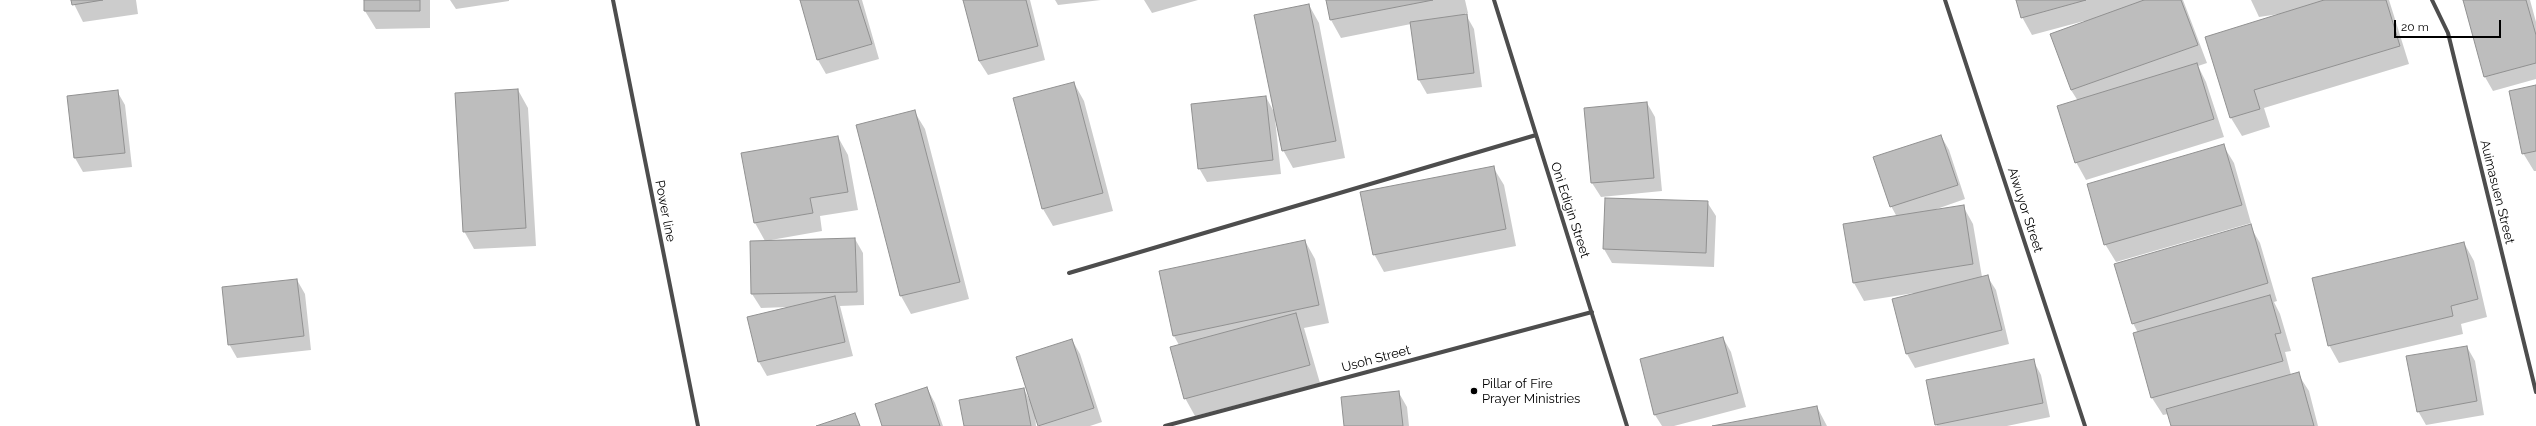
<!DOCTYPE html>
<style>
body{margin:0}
#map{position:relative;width:2536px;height:426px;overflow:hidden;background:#fff;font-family:Raleway,sans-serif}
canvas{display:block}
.scale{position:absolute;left:2394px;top:20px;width:107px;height:18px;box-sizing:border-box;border:2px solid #000;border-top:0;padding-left:5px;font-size:12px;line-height:14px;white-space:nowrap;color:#000;-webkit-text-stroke:3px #fff;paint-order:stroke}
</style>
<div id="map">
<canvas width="2536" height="426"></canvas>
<div class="scale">20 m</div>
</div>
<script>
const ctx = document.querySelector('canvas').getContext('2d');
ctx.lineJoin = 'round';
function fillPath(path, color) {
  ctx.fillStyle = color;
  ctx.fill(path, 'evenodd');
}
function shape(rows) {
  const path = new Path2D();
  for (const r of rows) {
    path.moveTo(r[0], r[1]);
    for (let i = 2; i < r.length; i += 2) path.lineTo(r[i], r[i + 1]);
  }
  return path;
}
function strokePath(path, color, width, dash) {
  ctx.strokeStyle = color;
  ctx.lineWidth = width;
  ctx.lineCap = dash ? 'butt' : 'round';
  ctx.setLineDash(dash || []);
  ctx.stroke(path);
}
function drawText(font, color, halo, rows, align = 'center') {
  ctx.font = font + ' Raleway,sans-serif';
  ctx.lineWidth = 3;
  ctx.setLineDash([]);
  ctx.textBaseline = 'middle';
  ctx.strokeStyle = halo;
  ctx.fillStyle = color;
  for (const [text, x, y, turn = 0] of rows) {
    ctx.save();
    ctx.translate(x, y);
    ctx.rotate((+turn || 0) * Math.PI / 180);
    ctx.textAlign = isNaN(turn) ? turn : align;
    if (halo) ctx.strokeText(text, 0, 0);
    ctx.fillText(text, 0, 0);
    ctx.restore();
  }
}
fillPath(shape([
 [72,0,136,0,138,14,83,22],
 [365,0,430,0,430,28,376,29,365,11],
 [450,0,509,0,509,1,456,9],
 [801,0,862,0,879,59,826,74,818,60],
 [964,0,1030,0,1045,60,988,75,979,61],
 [1055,0,1101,0,1058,5],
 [1144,0,1198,0,1152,13],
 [1327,0,1465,0,1468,13,1465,13,1474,29,1482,87,1427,94,1419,80,1411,24,1341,38,1331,20],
 [2017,0,2183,0,2207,63,2198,66,2206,82,2224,137,2086,180,2076,162,2078,101,2071,90,2084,21,2032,35,2022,17],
 [2251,0,2389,0,2409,64,2264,108,2270,127,2242,136,2231,118,2206,37,2286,13,2259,17],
 [2464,0,2530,0,2536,22,2536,79,2493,91,2485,77],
 [1309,5,1319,23,1345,158,1293,168,1283,150,1275,119,1281,174,1207,182,1199,168,1266,97,1274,112],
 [1074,83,1084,101,1113,211,1053,226,1043,209],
 [2536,86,2536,171,2534,171,2523,153],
 [518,90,528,108,536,246,474,249,464,231],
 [117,91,125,105,132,167,83,172,75,158],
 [1647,103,1655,117,1662,191,1601,197,1592,183,1585,109],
 [914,111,925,129,969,299,911,314,901,296,857,126],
 [1941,136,1949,150,1965,199,1931,211,1963,206,1973,224,1982,277,1987,276,1996,290,2009,344,1915,368,1907,354,1914,293,1864,301,1854,283,1844,225,1897,217,1891,206],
 [838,137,848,155,858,210,820,216,822,231,771,240,855,239,863,253,864,305,840,306,853,356,767,376,759,362,748,317,788,307,761,308,752,294,765,241,755,223,742,153],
 [2223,145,2234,163,2251,223,2116,262,2105,244],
 [1493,167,1504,185,1516,246,1384,272,1374,254],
 [1605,199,1707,202,1716,216,1714,267,1612,263,1604,249],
 [2250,226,2260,243,2277,301,2274,302,2280,314,2291,351,2285,352,2291,375,2298,374,2309,391,2318,426,2172,426,2168,414,2163,415,2152,398,2138,333,2133,323],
 [1305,241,1315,259,1329,323,1304,328,1320,383,1195,416,1185,398,1179,345,1174,336,1160,272],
 [2464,243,2474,261,2487,317,2461,324,2463,334,2339,363,2329,345],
 [297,280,305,294,311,350,237,358,229,344],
 [1723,338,1731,352,1746,407,1674,426,1662,426,1655,415,1641,359],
 [1072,340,1080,354,1102,422,1090,426,1039,426,1035,414,1036,426,965,426,1024,389,1029,399],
 [2467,347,2475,361,2484,415,2426,425,2418,411],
 [2033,360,2041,375,2050,417,2007,426,1937,426,1936,424],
 [927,388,935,403,943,426,883,426],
 [1399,393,1407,407,1409,426,1345,426],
 [1817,407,1827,426,1717,426]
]), '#0003');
const building = shape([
 [71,0,103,0,72,5,71,0],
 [364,0,420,0,420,11,364,11,364,0],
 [800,0,858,0,872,44,817,60,800,0],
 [963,0,1026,0,1038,46,979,61,963,0],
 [1326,0,1433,0,1330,20,1326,0],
 [2016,0,2086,0,2021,18,2016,0],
 [2144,0,2181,0,2198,45,2071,90,2050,34,2144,0],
 [2324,0,2386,0,2400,46,2254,90,2260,109,2230,118,2205,37,2324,0],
 [2463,0,2526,0,2536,35,2536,63,2484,77,2463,0],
 [1309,4,1336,141,1282,151,1254,15,1309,4],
 [1467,14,1474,73,1418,80,1410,22,1467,14],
 [2197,63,2214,119,2075,163,2057,106,2197,63],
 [1074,82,1103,193,1042,209,1013,98,1074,82],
 [2536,85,2536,151,2522,154,2509,91,2536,85],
 [518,89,526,228,463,232,455,93,518,89],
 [118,90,125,153,74,158,67,96,118,90],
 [1266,96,1273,160,1198,169,1191,104,1266,96],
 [1647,102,1654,178,1591,183,1584,108,1647,102],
 [915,110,960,282,900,296,856,125,915,110],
 [1941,135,1958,185,1890,207,1873,157,1941,135],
 [838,136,848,192,810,198,813,213,754,223,741,153,838,136],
 [2224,144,2242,205,2104,245,2087,184,2224,144],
 [1494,166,1506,229,1373,255,1360,192,1494,166],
 [1605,198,1708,201,1706,253,1603,249,1605,198],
 [1964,205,1973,264,1853,283,1843,224,1964,205],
 [2251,224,2268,283,2132,324,2114,264,2251,224],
 [855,238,857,292,751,294,750,241,855,238],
 [1305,240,1319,305,1173,336,1159,271,1305,240],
 [2464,242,2478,299,2451,306,2453,316,2328,346,2312,278,2464,242],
 [1988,275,2002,330,1906,354,1892,299,1988,275],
 [297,279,304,336,228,345,222,287,297,279],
 [2270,295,2281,333,2275,334,2283,361,2151,398,2133,333,2270,295],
 [835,296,845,342,758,362,747,317,835,296],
 [1296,313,1310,365,1184,399,1170,347,1296,313],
 [1723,337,1738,393,1654,415,1640,359,1723,337],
 [1072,339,1094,408,1038,426,1016,357,1072,339],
 [2467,346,2477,401,2417,412,2406,356,2467,346],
 [2034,359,2043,403,1935,425,1926,380,2034,359],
 [2299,372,2314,426,2171,426,2166,409,2299,372],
 [927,387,940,426,882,426,875,404,927,387],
 [1024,388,1031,426,964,426,959,400,1024,388],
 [1399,391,1403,426,1344,426,1341,397,1399,391],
 [1817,406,1821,426,1712,426,1817,406],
 [855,413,860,426,816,426,855,413]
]);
fillPath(building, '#bdbdbd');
strokePath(building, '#919191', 1);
strokePath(shape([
 [613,0,698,426],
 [1494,0,1627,426],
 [1945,0,2085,426],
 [2432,0,2448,33,2536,392],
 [1069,273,1536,135],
 [1165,426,1592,312]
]), '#4d4d4d', 4);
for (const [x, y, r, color] of [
 [1474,391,4,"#000"]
]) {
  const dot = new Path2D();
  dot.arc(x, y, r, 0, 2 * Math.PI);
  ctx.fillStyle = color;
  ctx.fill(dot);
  strokePath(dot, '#fff', 1.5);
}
drawText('13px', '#000', '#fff', [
 ["Auimasuen Street",2497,192,76],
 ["Oni Edigin Street",1570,210,72],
 ["Aiwuyor Street",2025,210,72],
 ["Power line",665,211,79],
 ["Usoh Street",1376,359,-15]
]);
drawText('13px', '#000', '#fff', [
 ["Pillar of Fire",1482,384],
 ["Prayer Ministries",1482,399]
], 'left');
</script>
